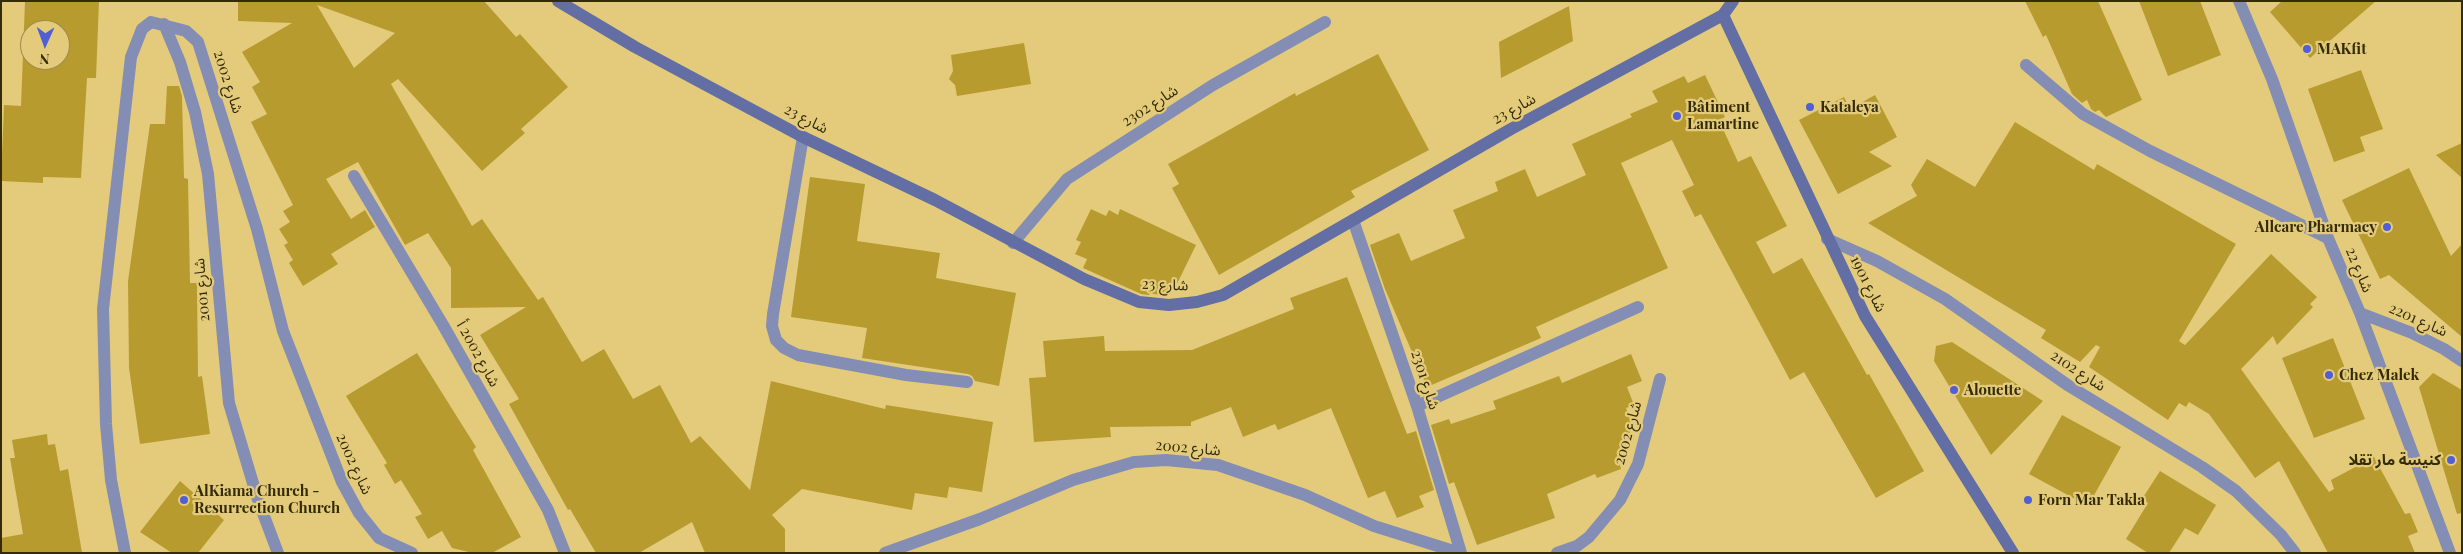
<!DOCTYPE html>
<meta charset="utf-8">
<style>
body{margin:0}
#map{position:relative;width:2463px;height:554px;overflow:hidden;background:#e3cb7b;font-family:"Playfair Display",serif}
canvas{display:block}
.frame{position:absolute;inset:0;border:2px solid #342b08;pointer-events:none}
.north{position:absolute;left:20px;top:20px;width:50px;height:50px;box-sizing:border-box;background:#e3cb7b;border:1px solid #9d8b4d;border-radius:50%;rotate:182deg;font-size:14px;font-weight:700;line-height:20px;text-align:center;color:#342b08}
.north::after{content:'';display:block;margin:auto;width:18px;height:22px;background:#515ed4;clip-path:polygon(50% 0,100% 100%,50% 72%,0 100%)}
</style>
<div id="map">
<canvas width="2463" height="554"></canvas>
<div class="frame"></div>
<div class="north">N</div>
</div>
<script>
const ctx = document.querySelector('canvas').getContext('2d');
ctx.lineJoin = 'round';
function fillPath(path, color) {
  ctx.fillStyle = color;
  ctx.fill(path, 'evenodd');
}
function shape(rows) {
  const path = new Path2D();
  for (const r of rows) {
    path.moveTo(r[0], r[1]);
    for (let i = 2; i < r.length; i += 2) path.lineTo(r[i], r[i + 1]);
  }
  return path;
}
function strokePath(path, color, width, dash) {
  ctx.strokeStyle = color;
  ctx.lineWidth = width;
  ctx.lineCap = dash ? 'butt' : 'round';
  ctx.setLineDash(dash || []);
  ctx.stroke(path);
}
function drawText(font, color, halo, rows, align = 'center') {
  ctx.font = font + ' "Playfair Display","Noto Sans Arabic",serif';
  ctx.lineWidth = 4.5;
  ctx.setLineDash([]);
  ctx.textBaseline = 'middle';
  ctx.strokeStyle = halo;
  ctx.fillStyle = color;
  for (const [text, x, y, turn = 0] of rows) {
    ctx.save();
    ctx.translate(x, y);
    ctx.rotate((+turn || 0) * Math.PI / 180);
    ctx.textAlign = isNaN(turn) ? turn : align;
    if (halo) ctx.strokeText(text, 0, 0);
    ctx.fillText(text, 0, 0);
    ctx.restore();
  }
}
fillPath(shape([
 [25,1,99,1,96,78,87,78,81,178,43,177,43,183,1,181,4,105,21,106],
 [30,30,60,30,60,60,30,60],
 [238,1,484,1,516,37,520,34,568,87,521,129,525,133,482,171,398,79,391,84,472,226,482,219,538,300,543,297,582,362,604,349,633,399,660,385,691,443,700,436,750,490,771,381,885,409,886,405,993,422,982,492,949,487,947,498,915,493,912,510,802,489,772,515,785,529,785,553,705,553,692,522,639,553,596,553,570,509,568,510,509,404,519,399,480,335,526,307,451,308,451,268,428,233,405,245,358,162,326,179,351,219,365,210,375,227,331,254,338,264,303,286,289,263,293,260,284,245,288,243,279,229,290,222,283,211,293,205,251,122,267,114,252,87,260,82,242,52,292,23,238,21],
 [317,5,395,33,354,68],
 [2025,1,2098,1,2142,100,2106,117,2099,110,2095,112,2091,109,2087,100,2082,103,2072,94,2046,35,2043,37],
 [2139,1,2200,1,2221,55,2168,76],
 [2282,1,2376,1,2310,58,2270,12],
 [1569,6,1573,41,1501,78,1499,42],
 [1024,43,1031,84,957,96,955,85,949,79,953,71,951,55],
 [1378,54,1429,150,1351,191,1355,197,1219,275,1172,188,1179,184,1168,164,1295,93,1296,96],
 [2361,70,2383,129,2360,137,2365,151,2334,162,2308,89],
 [1705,75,1725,117,1719,120,1738,162,1751,156,1787,226,1756,242,1773,274,1802,258,1867,375,1869,374,1924,471,1876,498,1804,372,1790,380,1701,214,1695,217,1682,191,1694,185,1672,140,1621,163,1668,268,1536,327,1541,338,1427,387,1385,289,1370,245,1399,233,1411,261,1465,238,1453,210,1498,191,1495,182,1525,169,1537,197,1586,175,1572,144,1632,117,1630,114,1658,102,1652,91,1684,76,1688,83],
 [167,86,179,86,182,96,184,178,188,179,190,283,197,283,198,377,202,376,210,434,140,444,129,368,128,281,150,124,165,124],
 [1875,95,1897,137,1869,152,1892,166,1838,194,1799,120,1844,97,1850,109],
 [2015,122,2094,170,2097,164,2236,244,2179,341,2185,345,2271,254,2317,297,2310,304,2313,307,2277,345,2273,336,2241,369,2329,492,2334,489,2331,480,2374,457,2405,514,2410,513,2418,532,2408,536,2415,553,2328,553,2279,461,2255,478,2209,414,2189,402,2186,407,2179,403,2168,420,2089,367,2100,347,2096,345,2080,362,2041,338,2046,330,1868,223,1917,196,1911,185,1927,159,1975,187],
 [2462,143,2462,178,2436,155],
 [2409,168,2451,256,2462,244,2462,337,2389,275,2380,279,2342,200],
 [810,177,865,184,857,241,940,253,936,278,1016,293,999,386,975,381,972,376,968,374,862,358,867,328,791,317],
 [1091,209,1106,216,1109,210,1118,215,1120,209,1196,245,1174,290,1169,287,1164,296,1150,293,1149,295,1141,294,1083,268,1087,259,1075,254,1081,242,1076,240],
 [1347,277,1407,434,1416,431,1434,490,1419,496,1424,507,1397,518,1385,491,1368,498,1331,408,1278,430,1275,424,1243,437,1231,407,1191,422,1191,426,1110,427,1111,437,1034,442,1029,378,1046,377,1043,341,1104,336,1105,351,1192,350,1294,309,1290,298],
 [2333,338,2365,419,2314,438,2282,358],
 [1952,342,2043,401,1991,455,1934,361,1936,346],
 [417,353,476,447,473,450,521,537,492,553,473,553,452,548,442,531,428,539,415,517,422,514,401,480,395,484,384,465,387,463,346,396],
 [1631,354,1642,381,1627,387,1634,405,1626,408,1632,423,1627,425,1631,435,1619,462,1621,469,1597,478,1595,474,1547,494,1555,518,1477,545,1454,482,1449,484,1431,425,1449,419,1451,424,1496,409,1493,401,1559,376,1562,383],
 [2433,373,2462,390,2462,513,2457,514,2419,387],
 [2062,415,2121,447,2088,506,2029,474],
 [47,434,48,445,55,444,60,471,68,469,82,553,1,553,1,538,23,534,10,458,15,458,12,440],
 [2160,471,2216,505,2198,535,2185,528,2169,553,2148,553,2126,539,2148,503,2142,499],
 [180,481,224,520,198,553,172,553,140,532]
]), '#b89b2e');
strokePath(shape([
 [2239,1,2272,79,2328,238,2360,313,2450,553],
 [164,24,180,62,195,112,208,174,229,403,258,500,278,553],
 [2026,65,2083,114,2150,151,2328,238],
 [803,137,773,314,772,326,776,340,784,348,798,355,906,375,967,382],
 [354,176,443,325,548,510,565,553],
 [1353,220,1417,406,1461,553],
 [1827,239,1877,261,1945,299,2069,386,2202,467,2236,491,2281,535,2295,553],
 [1013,243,1067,179,1213,85,1325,22],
 [2360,313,2412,333,2444,349,2462,361],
 [1417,406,1638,307],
 [125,553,111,480,106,424,103,309,131,57,142,29,151,22,186,31,198,42,257,229,283,331,342,482,359,513,379,538,412,553],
 [885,553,980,519,1073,480,1134,462,1166,460,1218,465,1305,495,1374,526,1460,553],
 [1557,553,1577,546,1589,537,1620,500,1638,464,1660,379]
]), '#848db3', 12);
strokePath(shape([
 [558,1,635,47,803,137,935,200,1084,279,1139,302,1169,305,1197,302,1223,295,1511,129,1723,15,1733,1],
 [1723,15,1865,316,2013,553]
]), '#626ea4', 12);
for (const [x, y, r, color] of [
 [2307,49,5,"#515ed4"],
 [1810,107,5,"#515ed4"],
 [1677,116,5,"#515ed4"],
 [2387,227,5,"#515ed4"],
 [2329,375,5,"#515ed4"],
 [1954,390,5,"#515ed4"],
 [2451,460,5,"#515ed4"],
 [184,500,5,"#515ed4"],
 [2028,500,5,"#515ed4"]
]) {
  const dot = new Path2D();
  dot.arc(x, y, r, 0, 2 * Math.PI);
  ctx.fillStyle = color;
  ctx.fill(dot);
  strokePath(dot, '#e3cb7b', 2);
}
drawText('bold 15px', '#342b08', '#e3cb7b', [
 ["MAKfit",2317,49],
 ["Bâtiment",1687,107],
 ["Lamartine",1687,124],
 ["Kataleya",1820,107],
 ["Allcare Pharmacy",2377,227,"right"],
 ["Chez Malek",2339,375],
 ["Alouette",1964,390],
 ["كنيسة مار تقلا",2441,460,"right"],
 ["AlKiama Church -",194,491],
 ["Resurrection Church",194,508],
 ["Forn Mar Takla",2038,500]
], 'left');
drawText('15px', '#342b08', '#e3cb7b', [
 ["شارع 2002",228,82,72],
 ["شارع 2302",1150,106,-33],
 ["شارع 23",1514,109,-29],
 ["شارع 23",806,119,27],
 ["شارع 22",2359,270,67],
 ["شارع 1901",1868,284,63],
 ["شارع 23",1165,285,2],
 ["شارع 2001",202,290,-95],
 ["شارع 2201",2418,320,24],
 ["شارع 2002 أ",478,354,61],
 ["شارع 2102",2078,371,33],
 ["شارع 2301",1425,380,72],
 ["شارع 2002",1628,433,-74],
 ["شارع 2002",1188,448,5],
 ["شارع 2002",354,464,65]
]);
</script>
